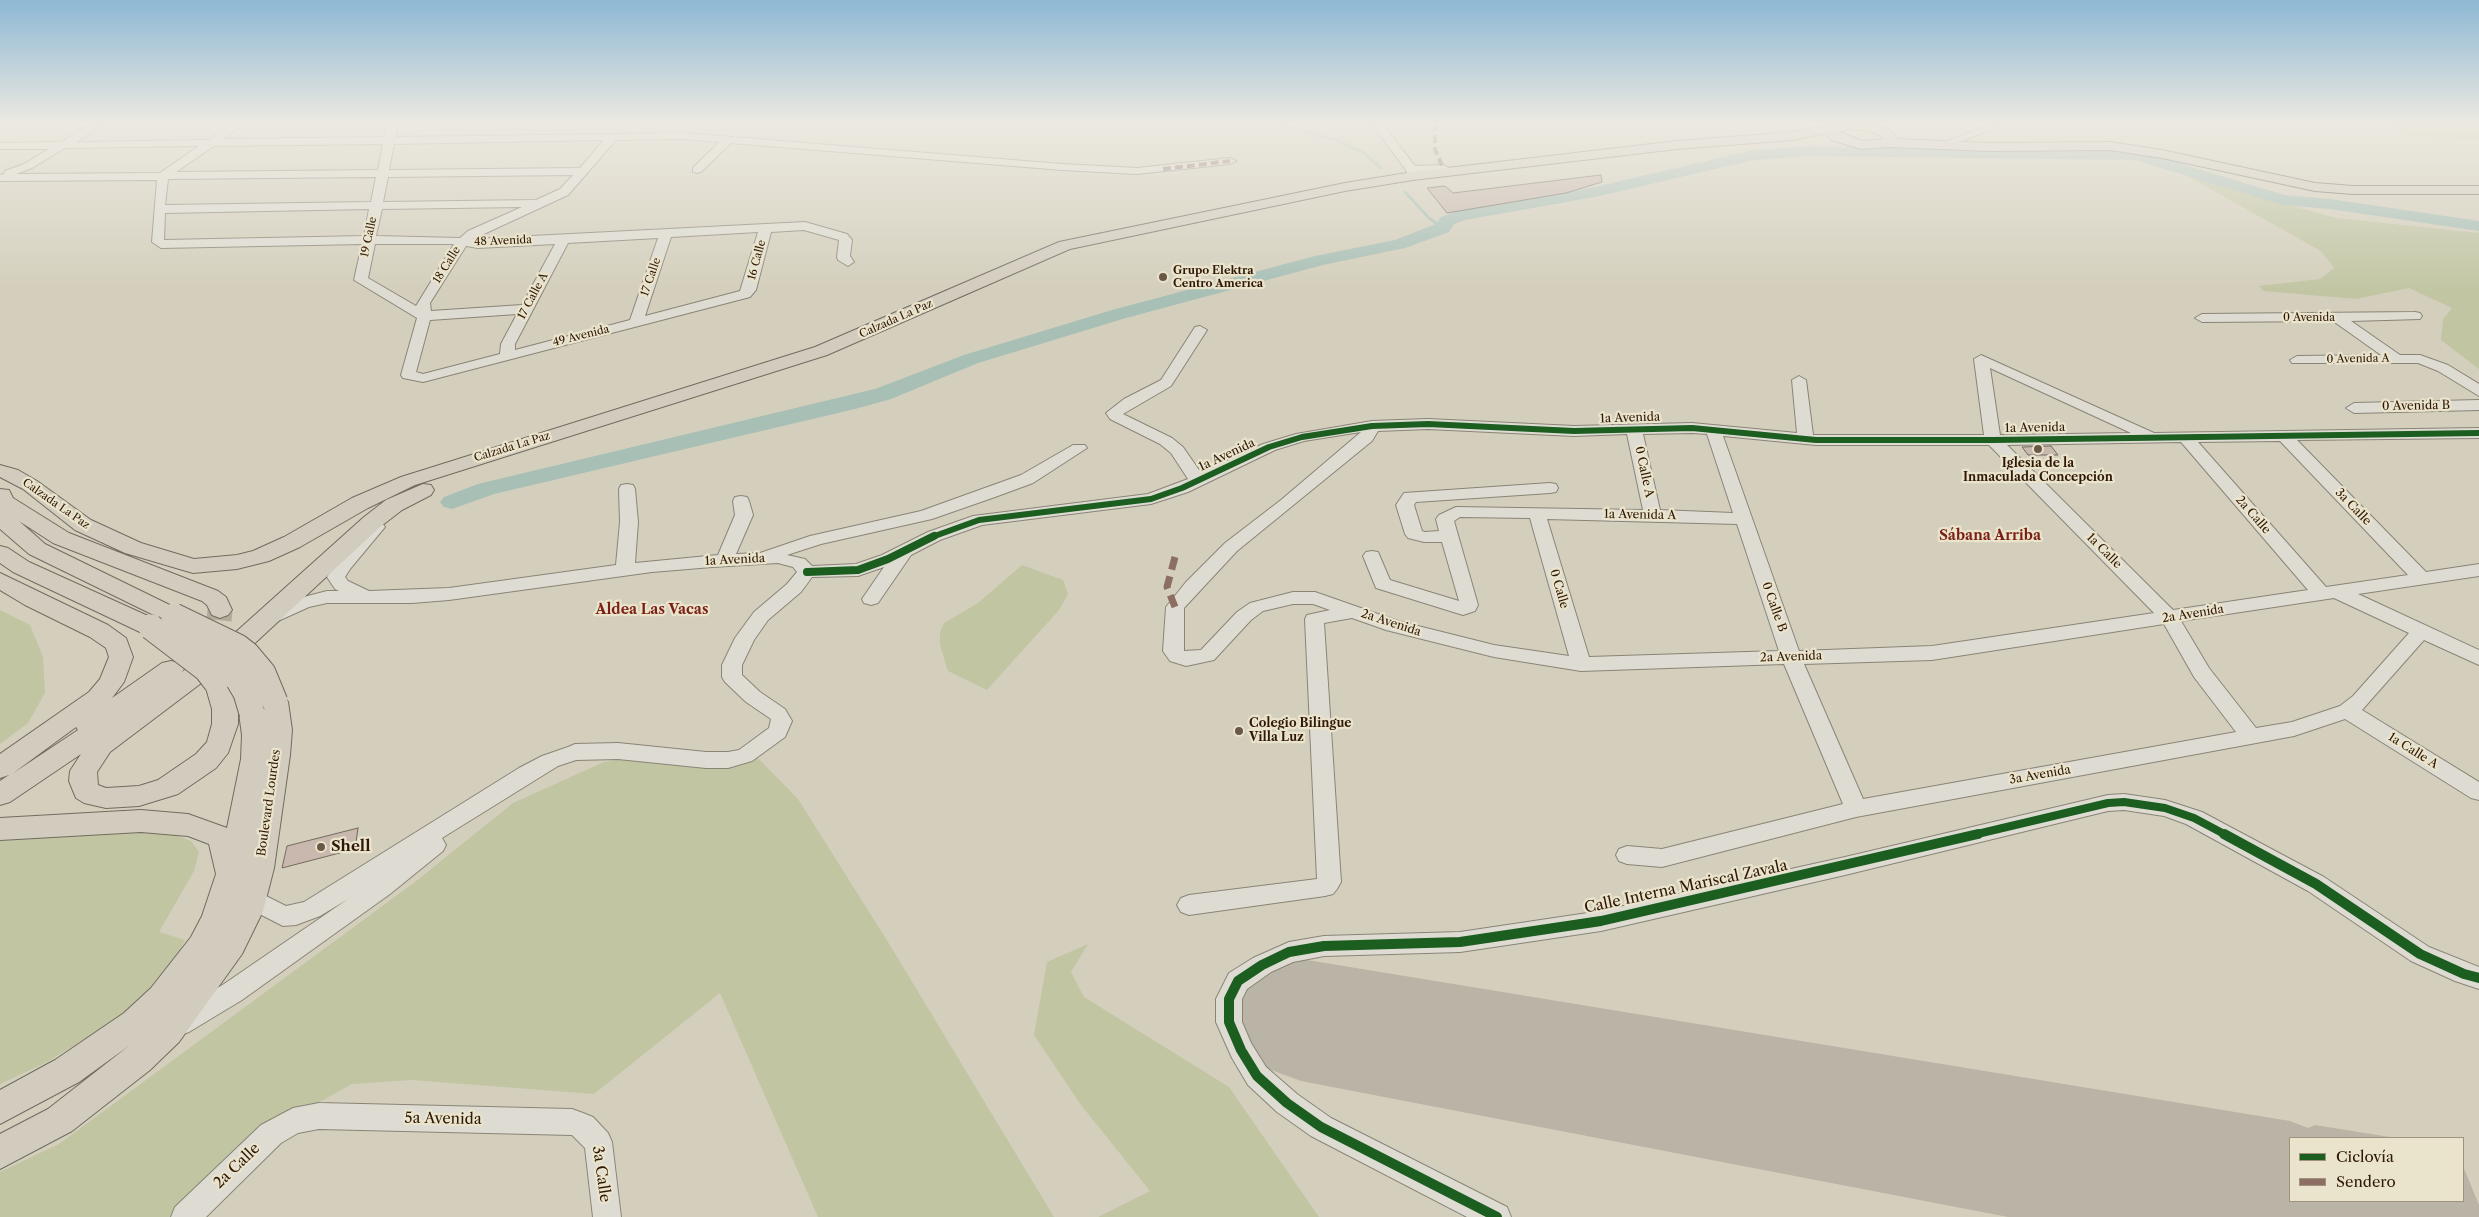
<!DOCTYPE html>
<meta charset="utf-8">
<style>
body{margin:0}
#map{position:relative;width:2479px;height:1217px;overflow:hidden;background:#d4cfbc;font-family:"Libre Caslon Text",serif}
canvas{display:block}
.legend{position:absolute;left:2289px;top:1137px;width:175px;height:65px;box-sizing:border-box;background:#eae4cc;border:1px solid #a0927d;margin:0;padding:6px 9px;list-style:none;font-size:15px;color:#301806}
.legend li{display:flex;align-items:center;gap:10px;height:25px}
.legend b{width:25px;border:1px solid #a0927d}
</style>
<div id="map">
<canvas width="2479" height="1217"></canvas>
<ul class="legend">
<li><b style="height:6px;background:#1b5e20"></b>Ciclovía</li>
<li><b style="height:6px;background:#8d6e63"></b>Sendero</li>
</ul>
</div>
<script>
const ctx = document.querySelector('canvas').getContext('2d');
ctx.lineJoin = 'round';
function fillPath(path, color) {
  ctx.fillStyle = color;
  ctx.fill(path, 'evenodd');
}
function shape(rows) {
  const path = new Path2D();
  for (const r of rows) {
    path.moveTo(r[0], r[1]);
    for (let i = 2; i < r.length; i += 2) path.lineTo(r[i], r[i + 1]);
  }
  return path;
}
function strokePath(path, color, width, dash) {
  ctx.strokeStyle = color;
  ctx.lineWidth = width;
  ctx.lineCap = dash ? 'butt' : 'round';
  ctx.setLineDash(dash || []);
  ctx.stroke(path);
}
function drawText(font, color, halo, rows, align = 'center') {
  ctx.font = font + ' "Libre Caslon Text",serif';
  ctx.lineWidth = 4.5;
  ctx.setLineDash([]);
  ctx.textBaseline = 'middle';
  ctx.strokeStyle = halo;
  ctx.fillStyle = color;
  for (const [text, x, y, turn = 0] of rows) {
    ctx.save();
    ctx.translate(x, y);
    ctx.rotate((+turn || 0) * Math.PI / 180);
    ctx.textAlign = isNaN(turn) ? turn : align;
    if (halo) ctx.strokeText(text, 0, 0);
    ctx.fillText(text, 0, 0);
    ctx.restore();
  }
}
fillPath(shape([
 [2389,123,2479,123,2479,140,2411,136,2395,131],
 [2187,176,2197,177,2242,192,2336,218,2479,233,2479,369,2441,340,2443,319,2452,308,2409,288,2356,299,2264,291,2259,286,2320,279,2334,268,2321,251],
 [1022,565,1063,580,1068,594,1059,610,987,690,948,671,940,645,940,632,944,623,978,603],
 [0,610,30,625,43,657,45,693,28,723,0,744],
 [689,751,751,751,798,799,888,942,1054,1217,818,1217,720,993,594,1094,412,1080,352,1084,302,1112,187,1217,0,1217,0,1172,59,1144,415,882,513,803,604,762],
 [140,833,173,834,191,841,199,852,194,871,159,932,185,940,169,970,141,1005,45,1063,0,1084,0,840],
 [1088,944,1071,972,1084,997,1229,1087,1319,1217,1098,1217,1150,1191,1081,1105,1034,1035,1047,962]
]), '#c1c5a2');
strokePath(shape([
 [1257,123,1284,126,1339,141,1364,153,1381,168],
 [1405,192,1429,218,1443,228]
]), '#a7bfb5', 3);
fillPath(shape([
 [1808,146,2136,150,2284,195,2330,199,2479,221,2479,231,2330,209,2283,205,2135,160,1808,156,1754,160,1595,197,1465,220,1454,224,1449,232,1405,248,1323,265,1126,318,978,363,891,399,855,409,494,494,452,509,444,507,440,502,444,497,478,484,875,389,964,355,1112,310,1315,256,1395,240,1436,224,1441,217,1455,212,1595,187,1754,150,1808,146]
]), '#a7bfb5');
fillPath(shape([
 [1301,959,2290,1121,2308,1128,2315,1125,2396,1138,2290,1138,2290,1201,2463,1201,2463,1166,2479,1205,2479,1217,2008,1217,1301,1081,1252,1063,1232,1020,1252,977,1301,959]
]), '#b9b4a6');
const building = shape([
 [1601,175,1602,182,1566,193,1447,213,1427,188,1445,186,1453,193,1601,175],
 [2051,446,2058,455,2028,455,2022,447,2051,446],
 [358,828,355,849,282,868,287,846,358,828]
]);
fillPath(building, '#c8b8ad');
strokePath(building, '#726b60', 1);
strokePath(shape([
 [199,649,218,631,220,610]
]), '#b3aa98', 25, [25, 12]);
const minor = shape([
 [93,123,105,123,77,142,209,140,233,123,245,123,223,139,385,137,388,123,398,123,396,137,683,133,1062,164,1137,168,1230,158,1236,161,1230,164,1137,174,1062,170,731,143,701,172,697,173,693,172,693,168,719,142,683,139,616,140,568,195,473,239,805,222,847,234,852,240,850,256,854,262,848,266,838,260,837,257,839,240,804,230,771,232,756,290,750,297,423,382,403,378,401,375,417,318,354,280,362,244,161,248,152,242,157,180,0,181,0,175,4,174,5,171,24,164,49,149,0,149,0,143,61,142,93,123],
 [604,140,580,168,389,170,394,144,604,140],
 [383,144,378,170,176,172,214,146,383,144],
 [199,146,160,173,16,174,32,168,65,148,199,146],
 [573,175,560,189,536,200,383,202,388,177,573,175],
 [376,177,371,202,165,205,168,179,376,177],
 [522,207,468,231,460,238,376,236,382,209,522,207],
 [369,209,364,236,164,240,165,213,369,209],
 [758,232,740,291,645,316,671,237,758,232],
 [658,238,630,320,515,350,515,344,568,243,658,238],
 [375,244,454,244,416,306,368,278,375,244],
 [555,244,522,305,431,311,430,303,466,246,478,248,555,244],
 [517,314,501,344,500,354,423,374,416,372,430,320,517,314],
 [1368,123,1380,123,1385,127,1415,166,1443,165,1449,168,1443,171,1418,173,1417,178,1409,178,1406,170,1377,131,1368,123],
 [1992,124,2000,124,2001,126,1956,143,1952,144,1947,141,1992,124],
 [2415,312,2420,313,2422,316,2420,319,2351,321,2400,355,2420,355,2448,365,2479,384,2479,396,2438,371,2418,363,2292,363,2290,360,2297,356,2381,355,2333,321,2202,322,2195,318,2202,314,2415,312],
 [1200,326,1207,330,1171,386,1123,414,1172,438,1183,447,1201,473,1263,444,1296,434,1372,421,1428,419,1574,426,1692,423,1797,433,1792,380,1799,376,1806,380,1813,435,1984,435,1974,359,1981,355,2154,433,2479,428,2479,438,2297,440,2426,572,2479,564,2479,576,2358,594,2479,650,2479,665,2424,640,2362,710,2479,782,2479,800,2471,798,2345,719,2294,736,1856,817,1662,867,1627,864,1619,861,1616,855,1619,849,1627,846,1662,849,1843,804,1784,664,1581,671,1494,657,1386,630,1352,618,1324,623,1341,882,1337,889,1333,894,1325,896,1189,915,1181,912,1177,905,1181,898,1189,895,1317,879,1305,619,1307,615,1330,610,1313,604,1293,604,1263,611,1251,620,1214,660,1186,666,1170,661,1163,651,1166,607,1186,582,1225,543,1281,500,1361,432,1304,441,1275,450,1188,492,1151,504,982,525,940,540,911,555,878,603,871,605,864,603,862,599,884,567,858,576,812,577,801,592,768,620,754,640,742,665,742,675,760,692,785,709,792,721,785,737,752,761,728,768,706,768,618,759,576,760,558,766,442,838,446,845,443,851,390,894,242,1000,189,1032,180,1035,171,1032,167,1024,171,1016,224,984,348,899,320,916,296,925,283,926,244,906,240,899,244,892,252,889,286,906,304,902,519,768,542,756,568,747,575,744,618,743,706,752,728,752,739,750,769,728,771,719,746,702,725,682,722,677,722,665,735,638,754,612,787,584,797,572,793,567,778,563,712,567,652,572,449,600,412,603,327,603,309,607,278,621,271,623,264,621,262,617,264,613,296,599,327,591,339,591,335,589,327,577,337,562,370,523,382,523,385,527,350,569,345,577,348,581,369,591,449,588,616,565,620,522,619,489,621,485,627,484,633,485,635,489,638,522,635,563,718,555,735,515,733,501,735,497,741,496,747,497,749,501,753,515,736,554,760,553,810,536,921,511,1021,475,1073,445,1085,445,1087,448,1033,483,995,497,932,519,821,544,787,555,805,559,812,566,856,564,882,555,928,532,973,516,1148,494,1188,479,1171,453,1160,444,1110,419,1106,413,1124,399,1161,380,1195,327,1200,326],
 [1990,368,2131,433,2000,435,1990,368],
 [1428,429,1574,436,1627,434,1643,510,1456,507,1439,515,1436,519,1439,531,1425,532,1422,531,1414,505,1416,502,1550,493,1556,492,1558,488,1556,484,1550,483,1404,493,1396,505,1405,534,1408,538,1424,542,1442,542,1459,601,1390,580,1378,552,1372,551,1366,552,1363,556,1376,588,1463,615,1475,611,1478,605,1454,521,1460,517,1530,518,1569,656,1494,645,1398,621,1315,592,1293,592,1250,603,1237,612,1201,650,1184,651,1184,608,1237,551,1372,441,1378,431,1428,429],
 [1692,433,1707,434,1733,513,1660,510,1643,434,1692,433],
 [1723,436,1816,445,1989,445,2154,613,1932,646,1799,651,1723,436],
 [2280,441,2408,575,2326,587,2198,442,2280,441],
 [2181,442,2308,590,2173,610,2007,445,2181,442],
 [1547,519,1737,524,1779,651,1589,657,1547,519],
 [2334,598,2409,633,2353,696,2340,706,2292,722,2256,728,2209,668,2181,621,2334,598],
 [2164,624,2194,677,2236,732,1863,799,1804,664,1932,660,2164,624],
 [2479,400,2479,410,2354,413,2346,408,2354,403,2479,400],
 [2124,794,2165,800,2202,812,2324,877,2429,947,2479,967,2479,989,2455,981,2411,961,2308,891,2186,824,2164,816,2124,810,2108,811,1845,875,1601,931,1460,952,1324,956,1293,962,1271,972,1247,989,1242,999,1242,1022,1251,1043,1266,1067,1297,1094,1331,1118,1507,1207,1511,1217,1467,1217,1311,1136,1277,1112,1248,1085,1232,1058,1216,1022,1216,999,1229,973,1253,958,1289,942,1324,936,1460,932,1601,911,1845,857,2108,795,2124,794],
 [319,1103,572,1109,583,1113,593,1117,608,1133,612,1142,621,1217,593,1217,585,1148,572,1135,319,1129,298,1133,281,1143,206,1217,171,1217,175,1207,261,1125,293,1108,319,1103]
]);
const major = shape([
 [1838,123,1869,123,1889,129,1897,139,1990,143,2110,142,2162,150,2315,183,2353,186,2479,186,2479,194,2353,194,2315,191,2162,158,2110,150,1990,151,1888,147,1861,149,1831,140,1827,133,1793,140,1677,149,1413,180,1345,191,1070,249,827,355,415,485,368,508,300,547,269,561,237,569,193,573,125,553,75,530,23,489,0,477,0,465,18,470,37,481,91,520,141,543,194,559,237,555,253,551,284,537,352,498,401,477,815,347,1059,242,1345,183,1413,172,1677,141,1793,132,1838,123],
 [1848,129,1863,130,1879,135,1884,139,1862,141,1840,132,1848,129],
 [423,484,431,485,434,490,431,495,402,510,380,527,255,643,246,645,237,643,234,637,237,631,364,517,386,500,423,484],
 [0,489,9,490,13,498,69,533,218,591,226,597,232,610,228,615,220,618,212,615,207,605,202,601,53,543,19,521,45,544,182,611,186,616,182,621,174,624,166,621,29,554,0,529,0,489],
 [0,546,8,548,29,562,159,621,179,626,182,632,179,638,170,640,142,633,13,572,0,563,0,546],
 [0,573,108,625,126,638,133,657,124,682,112,698,162,663,171,661,180,663,184,669,182,672,191,665,200,662,209,665,213,671,210,675,216,673,225,676,238,709,238,724,228,753,216,768,178,794,139,806,106,808,84,803,76,798,69,781,70,771,81,754,10,802,0,805,0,781,9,775,0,778,0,754,89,692,100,679,109,657,106,648,90,637,25,605,0,590,0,573],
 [204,681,212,709,212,724,207,742,196,754,158,780,139,786,106,788,98,785,97,772,110,752,204,681],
 [76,727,78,730,12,774,76,727],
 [275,693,284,696,288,702,292,730,290,755,274,868,263,911,242,954,179,1042,150,1070,72,1131,0,1169,0,1134,48,1109,130,1045,79,1082,0,1124,0,1090,55,1060,124,1013,151,988,191,937,202,916,216,874,209,844,188,836,141,832,0,840,0,818,141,810,188,814,227,828,241,759,242,735,239,713,243,707,252,704,261,707,263,710,262,702,266,696,275,693]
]);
strokePath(minor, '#8a8477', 2);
strokePath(major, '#726b60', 2);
fillPath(minor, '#dedcd2');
fillPath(major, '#d2ccbe');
const majorBridge = shape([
 [174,616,238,647,247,654,263,673,275,702],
 [151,627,206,669,216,682],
 [190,638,221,659,233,671,246,693,252,713]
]);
strokePath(majorBridge, '#726b60', 27, []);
strokePath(majorBridge, '#d2ccbe', 25);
strokePath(shape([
 [1435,123,1435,149,1443,168],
 [1163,169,1230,161]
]), '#8d6e63', 4, [8, 4]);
strokePath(shape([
 [1175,557,1167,587,1175,607]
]), '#8d6e63', 7, [13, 7]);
strokePath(shape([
 [932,537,979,520,1151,499,1182,488,1269,447,1302,437,1372,426,1428,424,1574,431,1692,428,1816,440,1993,440,2479,433]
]), '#1b5e20', 6);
strokePath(shape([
 [807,572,858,570,888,559,934,536],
 [1973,835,2108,803,2124,802,2165,808,2194,818,2226,835]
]), '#1b5e20', 8);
strokePath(shape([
 [2224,834,2316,884,2420,954,2464,974,2479,978],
 [1497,1217,1321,1127,1287,1103,1257,1076,1241,1050,1229,1022,1229,999,1238,981,1262,965,1289,952,1324,946,1460,942,1601,921,1978,834]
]), '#1b5e20', 10);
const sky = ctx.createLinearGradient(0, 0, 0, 293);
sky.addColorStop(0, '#8eb8d4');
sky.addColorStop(0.42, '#ece9e1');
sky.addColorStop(1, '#ece9e100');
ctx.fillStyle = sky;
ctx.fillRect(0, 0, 2479, 293);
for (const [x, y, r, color] of [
 [1163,277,5,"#695846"],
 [2038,449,5,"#695846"],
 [1239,731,5,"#695846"],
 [321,847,5,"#695846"]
]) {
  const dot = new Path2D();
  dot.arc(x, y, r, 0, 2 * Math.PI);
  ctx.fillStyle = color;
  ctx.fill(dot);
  strokePath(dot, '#eae4cc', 2);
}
drawText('11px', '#301806', '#eae4cc', [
 ["19 Calle",369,237,-78],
 ["48 Avenida",503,241,-2],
 ["16 Calle",757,260,-75],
 ["18 Calle",447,265,-58],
 ["17 Calle",651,277,-71],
 ["17 Calle A",533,296,-62],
 ["0 Avenida",2309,318],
 ["Calzada La Paz",896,319,-24],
 ["49 Avenida",581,336,-14],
 ["0 Avenida A",2358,359,-1],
 ["Calzada La Paz",512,447,-17],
 ["Calzada La Paz",56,504,35]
]);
drawText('bold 11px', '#301806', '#eae4cc', [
 ["Grupo Elektra",1173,271],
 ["Centro America",1173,284]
], 'left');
drawText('12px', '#301806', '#eae4cc', [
 ["0 Avenida B",2416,406,-1],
 ["1a Avenida",1630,418,-2],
 ["1a Avenida",2035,428,-1],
 ["1a Avenida",1227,455,-25],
 ["0 Calle A",1644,472,78],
 ["3a Calle",2353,507,46],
 ["1a Avenida A",1640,515,1],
 ["2a Calle",2253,515,49],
 ["1a Calle",2104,551,45],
 ["1a Avenida",735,560,-3],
 ["0 Calle",1559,589,74],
 ["0 Calle B",1774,607,70],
 ["2a Avenida",2193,614,-9],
 ["2a Avenida",1391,623,18],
 ["2a Avenida",1791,657,-2],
 ["1a Calle A",2413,751,32],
 ["3a Avenida",2040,775,-10],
 ["Boulevard Lourdes",269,803,-82]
]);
drawText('bold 12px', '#301806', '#eae4cc', [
 ["Iglesia de la",2038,464],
 ["Inmaculada Concepción",2038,478],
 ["Colegio Bilingue",1249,724,"left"],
 ["Villa Luz",1249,738,"left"]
]);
drawText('bold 14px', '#7a1f14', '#eae4cc', [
 ["Sábana Arriba",1990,536],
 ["Aldea Las Vacas",652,610]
]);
drawText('bold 15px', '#301806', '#eae4cc', [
 ["Shell",331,847]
], 'left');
drawText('15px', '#301806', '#eae4cc', [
 ["Calle Interna Mariscal Zavala",1686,887,-12],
 ["5a Avenida",443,1119,1],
 ["2a Calle",237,1166,-44],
 ["3a Calle",601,1174,82]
]);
</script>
